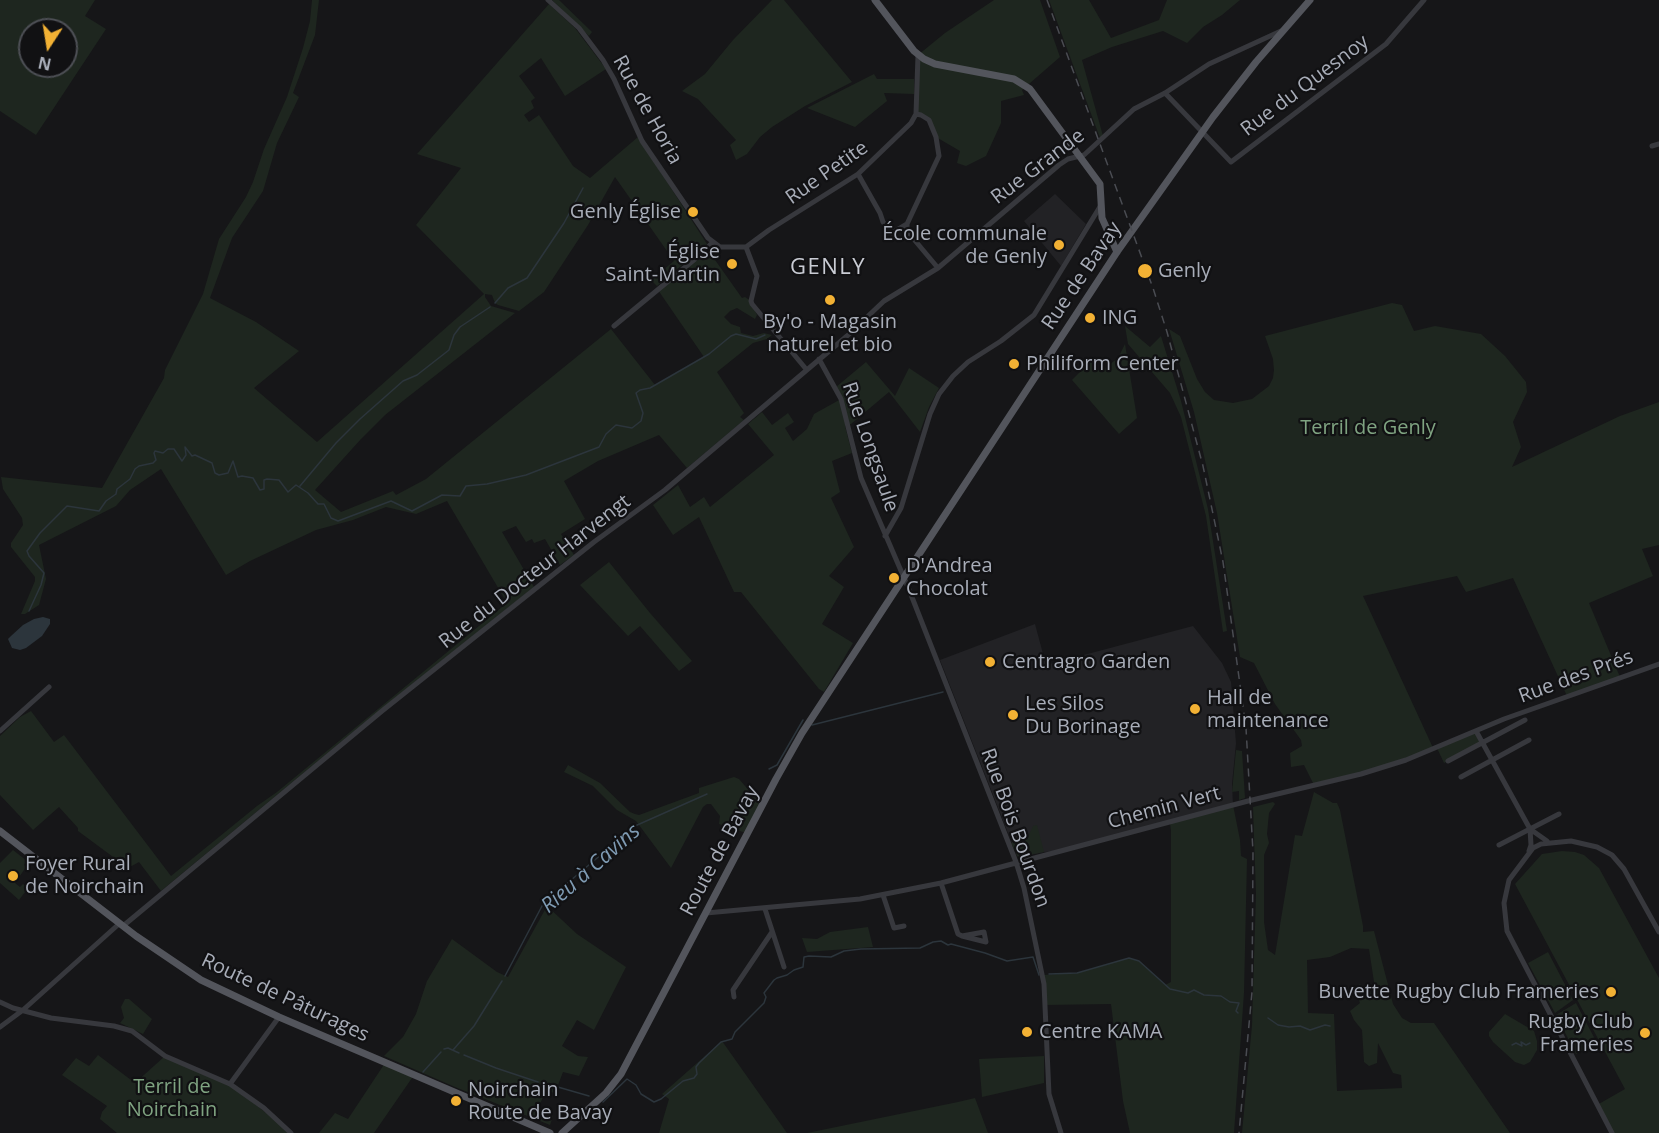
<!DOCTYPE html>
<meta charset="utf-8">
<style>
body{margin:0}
#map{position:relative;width:1659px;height:1133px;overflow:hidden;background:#161618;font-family:"Open Sans",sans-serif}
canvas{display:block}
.north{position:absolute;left:18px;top:18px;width:60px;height:60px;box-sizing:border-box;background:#111113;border:2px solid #4d4f55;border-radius:50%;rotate:192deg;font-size:16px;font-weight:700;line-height:24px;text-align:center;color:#a8adb8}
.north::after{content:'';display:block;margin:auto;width:21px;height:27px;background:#f2b134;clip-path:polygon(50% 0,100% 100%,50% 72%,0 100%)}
</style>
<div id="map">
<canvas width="1659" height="1133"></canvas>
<div class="north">N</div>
</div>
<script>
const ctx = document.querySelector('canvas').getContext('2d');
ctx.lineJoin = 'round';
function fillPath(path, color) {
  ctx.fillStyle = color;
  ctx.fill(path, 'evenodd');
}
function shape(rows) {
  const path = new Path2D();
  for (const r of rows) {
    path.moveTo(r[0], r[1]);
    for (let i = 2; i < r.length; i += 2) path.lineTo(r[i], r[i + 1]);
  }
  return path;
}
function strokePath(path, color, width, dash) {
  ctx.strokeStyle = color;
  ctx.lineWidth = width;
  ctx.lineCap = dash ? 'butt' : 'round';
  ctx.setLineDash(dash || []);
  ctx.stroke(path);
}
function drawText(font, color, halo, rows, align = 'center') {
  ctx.font = font + ' "Open Sans",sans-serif';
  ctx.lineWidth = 4.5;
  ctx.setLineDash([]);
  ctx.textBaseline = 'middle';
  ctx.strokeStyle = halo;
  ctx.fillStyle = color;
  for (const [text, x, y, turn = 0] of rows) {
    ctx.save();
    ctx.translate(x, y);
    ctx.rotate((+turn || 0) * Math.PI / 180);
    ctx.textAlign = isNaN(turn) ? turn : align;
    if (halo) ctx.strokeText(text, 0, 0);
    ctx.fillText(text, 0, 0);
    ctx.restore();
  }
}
fillPath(shape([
 [1055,194,1086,224,1061,266,1024,221],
 [1035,624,1046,665,1193,626,1222,663,1231,682,1236,743,1232,784,1233,805,1059,851,1044,852,1020,857,1017,856,940,660]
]), '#222225');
fillPath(shape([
 [0,0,95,0,85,16,106,29,36,135,0,111],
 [30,30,66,30,66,66,30,66],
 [312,0,319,0,315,35,293,93,299,97,277,143,263,191,232,238,210,298,256,322,299,351,254,388,317,442,484,294,416,225,461,168,417,154,549,4,575,28,606,69,565,96,541,58,519,76,535,98,531,101,534,108,524,115,529,122,539,115,573,166,590,178,638,137,707,244,657,286,651,280,674,261,615,177,588,225,544,292,519,311,498,305,495,303,492,295,485,294,485,297,491,306,515,313,385,415,361,439,315,490,341,512,393,491,396,495,426,479,611,329,655,385,704,357,658,290,708,250,742,298,745,297,751,301,757,315,755,319,737,308,730,311,724,317,731,324,740,327,741,333,753,336,764,333,772,335,767,339,753,343,717,372,744,413,740,417,744,420,687,468,659,435,598,461,564,481,585,519,561,534,574,555,560,565,545,539,534,543,532,539,526,542,516,526,502,532,534,587,365,722,161,891,139,862,128,868,78,831,78,828,59,807,33,830,0,795,0,736,20,717,31,711,54,742,64,735,171,876,257,806,277,792,507,603,447,501,416,514,386,507,353,520,316,530,250,561,226,575,161,469,130,490,116,506,39,545,46,579,39,605,25,614,21,614,35,581,35,577,11,547,11,543,23,525,22,518,3,489,1,477,102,488,164,378,165,370,203,294,219,239,246,197,253,182,264,149,287,97,303,48,310,21],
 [552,0,559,0,592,32,589,36],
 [772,0,784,0,852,82,805,106,772,127,760,137,747,154,736,160,730,145,736,140,698,99,682,91,705,74,733,40],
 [994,0,1040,0,1060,57,1022,90,1024,95,1001,101,1001,123,986,156,966,166,957,163,960,151,936,137,929,120,916,114,918,55,945,33],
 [1049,0,1089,0,1111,38,1159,20,1167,0,1240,0,1222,15,1203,27,1187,43,1163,31,1112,47,1082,60,1103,136,1100,138],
 [874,74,877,79,914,79,914,94,884,93,887,101,855,127,807,108],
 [1392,303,1402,305,1414,331,1435,326,1481,334,1505,356,1526,382,1527,392,1513,422,1521,447,1512,467,1620,416,1659,402,1659,545,1642,549,1653,576,1589,603,1620,677,1567,696,1513,578,1466,592,1457,576,1363,596,1434,750,1406,760,1314,785,1304,765,1291,767,1290,753,1302,746,1301,740,1275,704,1254,663,1240,657,1217,513,1194,412,1169,329,1180,336,1197,379,1205,392,1214,400,1233,403,1252,399,1269,386,1273,378,1274,370,1273,359,1265,336],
 [1125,326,1150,347,1161,336,1181,401,1208,509,1227,631,1223,632,1206,516,1181,417,1170,393,1128,344],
 [1125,344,1137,418,1119,434,1072,380,1091,361,1100,372,1118,358],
 [866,362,895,396,909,368,939,388,929,407,920,432,889,392,851,424,845,426,852,453,832,461,840,492,831,498,854,547,829,576,844,587,822,624,853,643,824,692,819,689,741,592,734,592,699,517,673,535,653,505,678,485,690,507,704,497,710,507,774,455,748,424,762,412,772,425,788,413,794,422,785,428,793,441,807,429,814,414,841,399,836,387],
 [609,562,650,613,692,661,679,671,640,626,628,636,580,585],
 [1476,731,1483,743,1444,763,1437,748],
 [1236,750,1242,751,1245,798,1239,800,1239,791,1232,792],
 [568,765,600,783,630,812,635,814,639,815,699,793,699,788,734,777,739,779,745,786,758,800,761,808,748,831,743,832,719,824,720,816,711,804,707,804,703,807,671,868,636,821,617,810,593,786,564,772],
 [1314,792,1333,803,1337,803,1340,810,1363,926,1363,932,1374,931,1393,1004,1402,1018,1411,1023,1434,1023,1510,1133,1242,1133,1252,1025,1256,894,1253,807,1273,802,1275,804,1269,813,1267,834,1269,843,1264,855,1264,922,1268,950,1275,955,1295,835,1302,836],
 [1351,948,1369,949,1376,995,1372,995,1369,988,1359,984,1356,991,1360,1003,1350,1011,1354,1020,1362,1030,1364,1062,1369,1066,1377,1063,1378,1043,1393,1073,1401,1075,1402,1088,1337,1091,1334,1014,1308,1013,1307,960,1330,957],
 [1233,805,1240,840,1241,856,1247,859,1244,993,1234,1133,1130,1133,1123,1101,1111,1004,1045,1005,1043,975,1077,973,1129,958,1139,961,1165,985,1171,982,1171,831,1170,823],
 [1037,825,1044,852,1018,857,1011,843,1027,839,1033,826],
 [13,850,27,861,24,865,26,867,15,883,20,887,23,884,28,888,19,900,0,883,0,863],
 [1562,851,1575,852,1584,855,1599,868,1659,978,1659,1133,1612,1133,1597,1105,1625,1089,1515,884,1542,854],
 [547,906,577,934,626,967,594,1030,577,1020,562,1046,578,1056,588,1057,579,1076,563,1072,555,1093,546,1091,538,1108,553,1116,550,1125,455,1087,384,1056,403,1037,416,1014,427,981,452,939,497,972,508,977],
 [868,927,873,947,807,952,802,938,817,939,830,932],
 [1548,952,1573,1000,1555,1013,1528,963],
 [125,999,129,999,152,1019,143,1034,120,1023,124,1018,121,1007],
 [1576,1003,1597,1043,1576,1054,1556,1015],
 [1505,1014,1534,1031,1537,1041,1537,1050,1530,1062,1524,1065,1515,1062,1493,1042,1489,1036,1489,1032],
 [722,1041,787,1133,659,1133,669,1099,662,1094],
 [98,1055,135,1083,165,1056,230,1084,291,1133,117,1133,100,1119,102,1112,107,1106,62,1075,76,1058,89,1066],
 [1044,1056,1044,1083,982,1097,979,1059],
 [385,1063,414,1075,374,1133,319,1133,335,1113,348,1119],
 [975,1098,988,1133,807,1133,958,1102]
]), '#1e261f');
fillPath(shape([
 [43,617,50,619,50,624,42,636,26,648,20,650,12,648,8,639,11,636,23,625,34,619]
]), '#2c353c');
strokePath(shape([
 [495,303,508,288,527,278,564,223,583,188],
 [300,486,336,443,360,419,403,381,417,375,449,350,454,335,460,327,490,307],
 [29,611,41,585,44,573,29,556,27,551,40,533,67,506,99,511,106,501,116,494,117,489,130,479,135,469,139,466,153,463,156,460,154,453,155,451,163,453,168,449,174,449,182,461,186,455,185,447,192,456,195,455,212,463,215,473,219,475,228,473,233,461,238,477,242,476,253,478,260,490,264,489,264,480,267,479,279,480,288,492,296,485,308,493,318,504,324,504,331,518,338,521,391,501,412,511,442,495,460,496,466,486,487,484,526,475,599,447,606,434,616,425,632,428,641,421,643,413,636,393,640,390,650,388,709,354,731,336,736,334,756,339,765,335],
 [812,725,943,692],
 [769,769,777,765,803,720],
 [1049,974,1077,973,1129,958,1139,961,1170,989,1188,993,1194,990,1204,995,1221,996,1230,1002,1239,1003,1236,1011,1238,1013],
 [505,976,542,906,564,886,635,826,707,794],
 [1268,1018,1278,1025,1289,1027,1300,1026,1310,1030,1325,1025,1330,1026],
 [1512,1045,1516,1043,1522,1046,1521,1042,1526,1045,1530,1043],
 [444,1049,448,1048,459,1053],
 [453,1050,474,1026,502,981],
 [464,1055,496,1068,538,1082],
 [423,1072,441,1052],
 [544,1083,589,1096],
 [603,1102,627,1079,636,1085,641,1094,654,1102,661,1099,683,1081,694,1078,697,1074,696,1067,699,1063,721,1042,732,1039,735,1032,764,1003,766,997,764,993,774,980,777,978,787,975,794,970,803,967,804,957,809,956,831,957,844,951,861,949,920,948,933,942,941,941,948,945,951,944,985,953,1007,961,1033,957,1039,975]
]), '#2c353c', 1.5);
strokePath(shape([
 [548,0,579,28,603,60,614,79,642,141,708,238,720,247,746,247],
 [1165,93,1231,162,1386,44,1424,0],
 [916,114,921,115,929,120,936,137,939,156,907,224,907,231,938,268],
 [1652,146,1659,144],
 [858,174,880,213,883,222,892,233,907,224],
 [746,247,769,230,858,174,911,123,916,114,918,55],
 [746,247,757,276,751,301,752,304,806,369],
 [614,326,701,254,712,243],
 [819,359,841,399,861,478,908,587,1016,862,1024,888,1044,984,1049,1094,1061,1133],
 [885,536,901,508,930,414,939,394,953,376,968,362,1001,341,1034,315,1101,205],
 [0,731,49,687],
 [1476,731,1530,829,1547,841],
 [1448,761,1525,720],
 [1461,777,1529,740],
 [1499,845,1559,814],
 [1529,851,1531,845,1530,829],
 [941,883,958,934,962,936,986,942,984,932,962,936],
 [883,895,894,928,904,926],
 [765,909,784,967],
 [706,913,860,899,941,883,1248,801,1361,774,1406,760,1504,719,1659,664],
 [123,926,382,711,594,542,665,490,847,336,884,301,938,268,1059,165,1068,159,1084,155,1134,109,1165,93,1209,64,1281,31],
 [734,997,733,990,772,932],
 [0,1002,13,1008,51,1018,114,1026,132,1031,165,1056,230,1084,264,1108,291,1133],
 [0,1027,23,1010,120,923],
 [230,1084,279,1017],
 [1612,1133,1507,931,1504,903,1509,880,1533,848,1541,844,1571,841,1597,847,1612,855,1624,869,1659,932]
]), '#37383d', 5);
strokePath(shape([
 [875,0,914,51,924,59,935,64,1014,79,1030,89,1100,184,1102,218,1117,252],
 [0,831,136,936,201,980,279,1017,550,1133],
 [562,1133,606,1093,621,1074,776,779,802,733,1117,252,1213,117,1256,62,1310,0]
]), '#53555c', 7);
strokePath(shape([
 [1047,0,1153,288,1167,332,1203,466,1223,562,1246,728,1253,852,1252,992,1239,1133]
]), '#4a4c52', 1.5, [8, 6]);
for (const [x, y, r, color] of [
 [693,212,6,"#f2b134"],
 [1059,245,6,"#f2b134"],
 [732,264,6,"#f2b134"],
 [1145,271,8,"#f2b134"],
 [830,300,6,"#f2b134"],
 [1090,318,6,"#f2b134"],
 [1014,364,6,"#f2b134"],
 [894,578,6,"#f2b134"],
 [990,662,6,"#f2b134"],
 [1195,709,6,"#f2b134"],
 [1013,715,6,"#f2b134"],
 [13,876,6,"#f2b134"],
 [1611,992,6,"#f2b134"],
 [1027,1032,6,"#f2b134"],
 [1645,1033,6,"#f2b134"],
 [456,1101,6,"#f2b134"]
]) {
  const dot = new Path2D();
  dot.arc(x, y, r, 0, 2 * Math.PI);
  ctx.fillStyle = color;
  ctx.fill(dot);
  strokePath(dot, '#111113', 2);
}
drawText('20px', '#a8adb8', '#111113', [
 ["Rue du Quesnoy",1305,86,-37],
 ["Rue de Horia",647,110,61],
 ["Rue Grande",1038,167,-37],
 ["Rue Petite",827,173,-35],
 ["Rue de Bavay",1082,276,-56],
 ["Rue Longsaule",870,447,71],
 ["Rue du Docteur Harvengt",535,572,-38],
 ["Rue des Prés",1576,677,-20],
 ["Chemin Vert",1164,808,-15],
 ["Rue Bois Bourdon",1015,828,70],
 ["Route de Bavay",720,851,-62],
 ["Route de Pâturages",285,998,25]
]);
drawText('20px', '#a8adb8', '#111113', [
 ["Genly Église",681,212,"right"],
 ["École communale",1047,234,"right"],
 ["de Genly",1047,257,"right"],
 ["Église",720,252,"right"],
 ["Saint-Martin",720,275,"right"],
 ["Genly",1158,271],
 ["ING",1102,318],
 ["By'o - Magasin",830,322,"center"],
 ["naturel et bio",830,345,"center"],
 ["Philiform Center",1026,364],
 ["D'Andrea",906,566],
 ["Chocolat",906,589],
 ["Centragro Garden",1002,662],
 ["Hall de",1207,698],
 ["maintenance",1207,721],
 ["Les Silos",1025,704],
 ["Du Borinage",1025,727],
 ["Foyer Rural",25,864],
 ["de Noirchain",25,887],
 ["Buvette Rugby Club Frameries",1599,992,"right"],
 ["Rugby Club",1633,1022,"right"],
 ["Frameries",1633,1045,"right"],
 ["Centre KAMA",1039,1032],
 ["Noirchain",468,1090],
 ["Route de Bavay",468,1113]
], 'left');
drawText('20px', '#7fa381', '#111113', [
 ["Terril de Genly",1368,428],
 ["Terril de",172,1087],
 ["Noirchain",172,1110]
]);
drawText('italic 21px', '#7f9bb3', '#111113', [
 ["Rieu à Cavins",591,869,-41]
]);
ctx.letterSpacing = '1.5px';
drawText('22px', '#c9ccd4', '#111113', [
 ["GENLY",828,268]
]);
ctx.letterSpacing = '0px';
</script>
